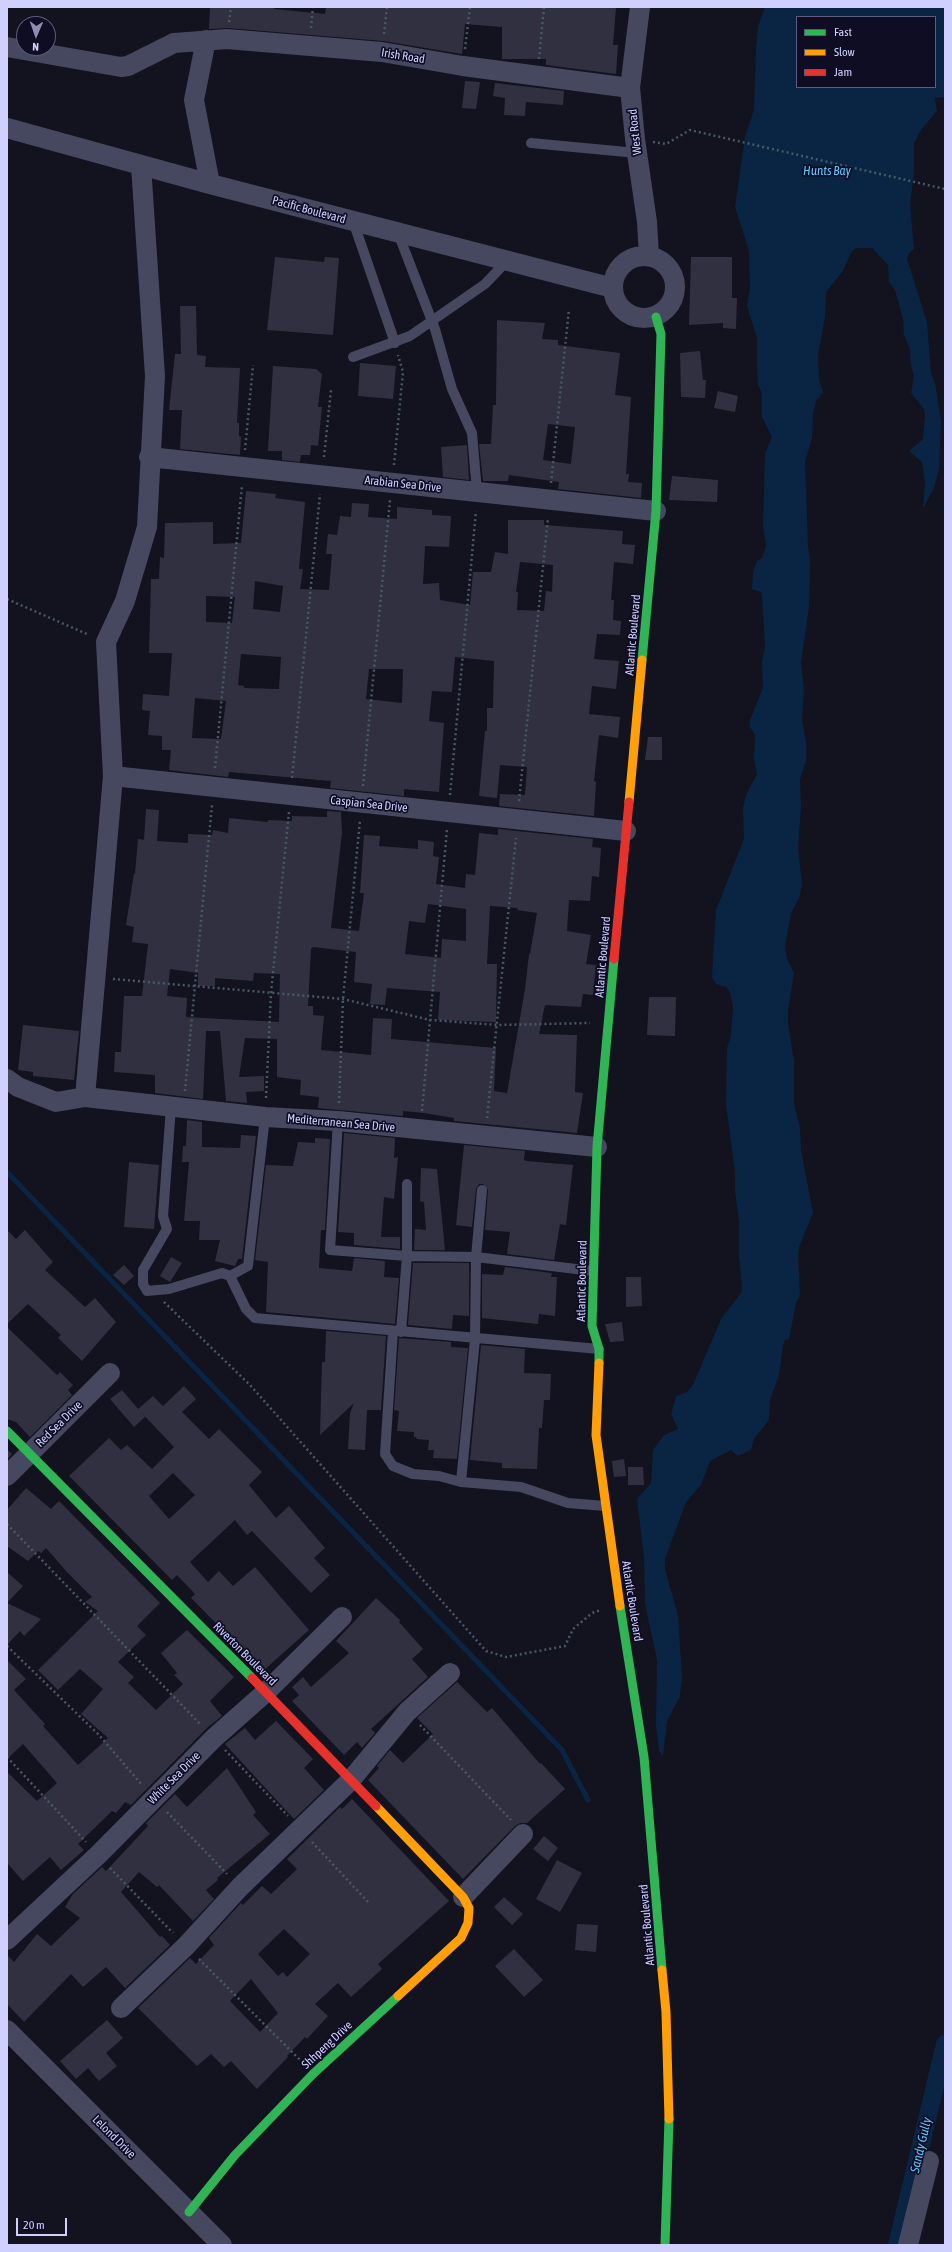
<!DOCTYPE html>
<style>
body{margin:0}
#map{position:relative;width:952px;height:2252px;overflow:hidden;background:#13121f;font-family:"Asap Condensed",sans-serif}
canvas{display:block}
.frame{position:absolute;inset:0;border:8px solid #d0d0ff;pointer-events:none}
.legend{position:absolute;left:796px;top:16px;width:140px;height:72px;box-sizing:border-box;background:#0e0d24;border:1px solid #5c5b7c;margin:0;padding:5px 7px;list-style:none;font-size:12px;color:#d0d0ff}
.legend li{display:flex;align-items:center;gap:8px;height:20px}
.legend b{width:20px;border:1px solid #5c5b7c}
.north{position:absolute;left:16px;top:16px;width:40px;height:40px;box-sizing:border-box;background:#0e0d24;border:1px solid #5c5b7c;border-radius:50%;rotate:182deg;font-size:11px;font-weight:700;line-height:16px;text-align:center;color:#d0d0ff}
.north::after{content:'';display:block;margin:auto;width:14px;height:18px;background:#8e8eb1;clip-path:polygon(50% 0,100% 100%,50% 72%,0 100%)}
.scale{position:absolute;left:16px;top:2218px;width:51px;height:18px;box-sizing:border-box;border:2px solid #d0d0ff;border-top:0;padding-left:5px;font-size:12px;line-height:14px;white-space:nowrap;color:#d0d0ff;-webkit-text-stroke:3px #0e0d24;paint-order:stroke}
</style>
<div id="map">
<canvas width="952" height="2252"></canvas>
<div class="frame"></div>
<ul class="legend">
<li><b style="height:5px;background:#30b455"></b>Fast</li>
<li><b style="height:5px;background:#ff9f0a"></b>Slow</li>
<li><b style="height:5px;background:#e5322d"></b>Jam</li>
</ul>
<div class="north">N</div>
<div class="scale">20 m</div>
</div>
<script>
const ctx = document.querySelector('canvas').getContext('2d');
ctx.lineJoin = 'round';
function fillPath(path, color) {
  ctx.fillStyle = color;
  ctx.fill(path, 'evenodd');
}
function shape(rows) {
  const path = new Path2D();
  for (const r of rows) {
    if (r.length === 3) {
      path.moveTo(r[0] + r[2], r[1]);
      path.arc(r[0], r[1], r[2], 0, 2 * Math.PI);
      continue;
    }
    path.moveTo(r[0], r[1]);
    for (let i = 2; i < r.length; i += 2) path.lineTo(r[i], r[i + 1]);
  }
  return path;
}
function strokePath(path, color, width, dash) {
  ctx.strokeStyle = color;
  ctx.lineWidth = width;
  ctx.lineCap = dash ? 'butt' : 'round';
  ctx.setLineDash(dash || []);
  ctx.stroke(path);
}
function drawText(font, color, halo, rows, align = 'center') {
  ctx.font = font + ' "Asap Condensed",sans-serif';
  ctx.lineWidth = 3.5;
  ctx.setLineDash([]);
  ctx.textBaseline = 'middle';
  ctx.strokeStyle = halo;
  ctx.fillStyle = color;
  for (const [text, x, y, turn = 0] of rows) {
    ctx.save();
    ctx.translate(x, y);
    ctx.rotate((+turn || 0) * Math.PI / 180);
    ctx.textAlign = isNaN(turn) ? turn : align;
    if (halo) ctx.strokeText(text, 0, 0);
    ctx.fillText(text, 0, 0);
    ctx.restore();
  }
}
fillPath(shape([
 [765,7,945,7,945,97,935,98,937,111,921,130,914,143,914,173,910,204,914,249,909,253,907,259,927,322,931,374,935,383,941,421,939,469,934,488,923,508,925,483,922,462,910,452,910,450,923,439,925,415,924,409,911,393,914,376,911,365,910,349,904,335,903,319,895,290,889,282,888,265,872,248,857,248,852,251,843,271,826,292,825,317,818,355,819,379,823,392,816,401,813,413,812,438,805,462,808,545,810,561,809,607,801,662,804,690,802,719,806,742,806,761,800,779,801,806,798,848,802,885,799,898,791,913,785,947,787,959,794,973,788,1011,788,1025,794,1060,794,1104,800,1128,801,1150,813,1213,799,1247,798,1258,800,1295,796,1303,789,1339,785,1340,783,1345,779,1375,770,1400,769,1420,754,1439,751,1450,738,1456,731,1450,710,1461,701,1485,686,1502,665,1559,665,1569,678,1616,682,1677,680,1696,667,1721,663,1756,659,1751,656,1725,657,1660,645,1604,644,1558,637,1499,651,1483,653,1450,664,1435,678,1429,671,1414,676,1396,687,1392,693,1385,721,1319,741,1293,742,1287,739,1254,739,1222,735,1191,735,1173,726,1104,727,1048,731,1035,733,1007,730,992,726,987,716,984,712,977,716,910,744,839,743,808,746,795,757,774,754,759,755,735,750,727,750,720,763,688,762,661,765,648,762,597,761,592,752,589,753,573,757,561,762,558,766,546,763,525,765,453,772,437,762,417,762,393,758,385,757,369,757,338,747,306,750,288,749,251,735,207,745,137,754,110,756,47,758,27],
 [797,17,935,17,935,87,797,87]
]), '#0a2543');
strokePath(shape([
 [7,1172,562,1750,588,1800]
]), '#0a2543', 5);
strokePath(shape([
 [897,2245,945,2044]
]), '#0a2543', 18);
fillPath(shape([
 [210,7,275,7,274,9,325,14,326,7,616,7,613,45,618,45,616,74,546,65,546,59,502,59,502,27,465,24,462,54,383,41,228,28,209,29],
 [465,81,480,82,476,109,462,108],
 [495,83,564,91,563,105,526,102,525,116,504,115,505,98,493,96],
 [275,257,324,262,325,257,339,258,333,335,267,330],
 [691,257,732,257,732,298,737,298,736,329,723,328,723,323,689,325],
 [180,306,196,306,197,355,206,356,205,367,240,368,237,423,239,423,239,436,241,437,240,455,180,449,182,410,169,410,175,354,181,354],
 [497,320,545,323,542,339,558,340,558,345,620,353,615,395,631,397,626,474,629,474,628,482,642,483,641,498,558,489,559,482,509,475,508,481,483,481,479,444,491,444,493,405,496,405],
 [548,424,575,427,571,464,543,460],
 [700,351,703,380,706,380,705,398,681,397,680,353],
 [360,363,396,366,393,399,358,396],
 [273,366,316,369,322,374,318,407,322,407,318,446,311,445,310,455,301,455,300,462,282,460,282,451,268,451],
 [718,391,738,396,735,412,714,408],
 [467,445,469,480,443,477,441,447],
 [672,476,718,480,717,502,669,500],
 [246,491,276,494,275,498,305,502,299,569,303,569,300,589,329,590,332,554,326,554,328,534,337,535,340,516,351,517,352,503,369,504,368,517,397,519,397,507,432,510,432,515,451,516,449,547,425,546,423,584,439,583,440,600,470,605,473,572,491,572,495,552,508,554,508,520,544,520,544,525,623,531,622,544,635,545,633,564,614,562,611,600,614,600,613,620,621,621,620,635,597,634,594,659,619,661,616,689,592,686,589,714,620,717,618,738,599,735,594,781,596,782,594,816,499,806,500,794,525,795,527,767,500,765,497,798,479,796,485,731,487,731,487,708,493,708,494,661,455,657,452,692,432,691,429,721,444,723,439,792,404,789,404,796,330,788,331,781,229,772,228,777,169,770,171,750,162,750,162,736,148,735,150,711,142,710,143,694,169,696,172,653,149,653,151,579,159,579,160,557,164,558,165,523,213,522,213,544,241,543],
 [520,562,553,565,552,592,546,591,544,611,517,610,518,592,516,592],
 [255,581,283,586,280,612,253,609],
 [206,596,235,597,232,623,206,622],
 [241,654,281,657,279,689,244,688,244,686,238,685],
 [369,669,403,669,402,703,366,699],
 [195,698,226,701,221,739,192,738],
 [648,737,662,737,662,760,645,760],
 [146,809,159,810,157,841,188,843,188,834,212,835,213,830,228,833,229,818,268,822,268,820,292,821,292,816,327,817,327,811,341,812,342,833,331,928,359,931,364,893,360,893,364,835,380,836,379,846,418,849,418,840,434,842,433,856,439,857,436,884,465,888,466,874,475,875,479,833,498,835,498,829,593,839,592,847,601,848,599,877,592,876,590,901,569,900,567,931,591,935,586,964,596,965,593,995,583,994,581,1007,545,1005,539,1034,577,1035,575,1092,583,1093,577,1133,454,1121,454,1118,424,1113,403,1111,403,1116,318,1108,319,1097,300,1095,301,1080,277,1077,277,1039,245,1038,239,1077,264,1076,264,1091,246,1092,247,1103,226,1101,220,1031,206,1031,203,1099,155,1093,155,1075,114,1072,115,1052,121,1052,124,996,142,996,148,944,132,942,134,927,126,925,134,873,135,874,138,839,144,840],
 [428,904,466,909,466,941,442,939,441,958,405,954,409,921,425,923],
 [490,906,518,908,517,910,537,913,530,954,529,954,525,989,507,1093,494,1091,496,1048,391,1039,392,1019,373,1018,371,1055,321,1050,324,1016,313,1015,313,1006,308,1006,311,949,313,947,356,952,354,982,372,984,370,1004,385,1005,387,988,440,992,438,1020,496,1022,497,964,487,964],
 [170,969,198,973,198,986,215,986,215,978,253,981,254,973,280,974,279,1022,186,1017,187,998,167,996],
 [649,997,676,997,675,1036,647,1035],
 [23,1025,79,1031,74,1080,33,1076,33,1072,18,1070],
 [187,1120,202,1122,202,1147,240,1148,241,1135,256,1136,242,1259,238,1259,235,1266,215,1261,220,1240,199,1240,200,1221,184,1221,189,1162,182,1162,183,1146,186,1146],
 [344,1133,395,1138,394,1158,398,1157,394,1199,384,1197,381,1237,400,1237,400,1249,354,1245,354,1233,338,1232],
 [315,1138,330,1139,325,1230,321,1230,319,1268,352,1271,354,1258,385,1261,384,1277,399,1278,395,1324,266,1312,268,1262,255,1260,266,1165,293,1166,298,1142,315,1143],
 [464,1145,525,1151,524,1160,526,1161,573,1165,566,1225,560,1224,554,1260,507,1254,510,1232,485,1230,488,1190,483,1184,479,1184,476,1189,472,1227,456,1225],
 [129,1162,159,1165,154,1229,124,1227],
 [421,1168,437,1169,445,1250,414,1250,415,1229,426,1230,424,1202,420,1201],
 [7,1230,16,1239,25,1230,53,1262,45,1270,85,1307,95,1298,116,1322,82,1361,58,1338,61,1335,28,1304,7,1324],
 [171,1257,182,1263,170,1282,160,1276],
 [413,1263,469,1263,469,1316,453,1315,452,1329,408,1325],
 [124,1265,134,1276,124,1285,113,1275],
 [505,1267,552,1273,551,1277,557,1277,555,1316,539,1314,538,1324,482,1318,482,1274,503,1275],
 [626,1277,641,1277,642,1306,626,1307],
 [622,1322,624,1341,610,1342,605,1324],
 [7,1327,57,1375,60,1372,73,1385,68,1390,72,1395,30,1437,16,1422,7,1419],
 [326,1331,386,1336,381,1410,367,1410,365,1450,348,1449,350,1413,354,1403,320,1435,322,1362,325,1362],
 [399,1338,451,1342,451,1347,468,1348,457,1459,433,1458,434,1450,428,1450,429,1440,417,1439,416,1437,414,1437,414,1432,397,1431,399,1411,394,1410],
 [481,1345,525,1349,524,1373,551,1374,550,1400,544,1400,542,1428,539,1428,537,1469,502,1468,502,1463,470,1460],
 [184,1386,196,1399,182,1412,209,1439,219,1429,262,1472,249,1485,276,1518,289,1506,325,1548,314,1558,330,1575,311,1593,252,1531,247,1535,235,1520,190,1562,208,1582,219,1571,233,1586,255,1567,309,1630,263,1671,191,1598,195,1594,177,1575,172,1580,69,1476,109,1438,121,1450,127,1445,152,1469,174,1447,138,1409,153,1396,163,1406],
 [173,1473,195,1495,169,1519,149,1496],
 [122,1390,145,1417,134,1427,110,1399],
 [7,1449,12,1454,7,1460],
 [624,1459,626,1476,614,1477,612,1461],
 [628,1467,643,1467,644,1485,628,1485],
 [26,1488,51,1509,59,1501,160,1603,137,1626,146,1635,118,1662,134,1677,128,1683,156,1710,183,1684,174,1675,177,1673,161,1653,187,1630,234,1677,210,1701,222,1716,208,1727,131,1805,125,1802,116,1813,112,1811,78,1844,84,1850,61,1870,50,1857,23,1881,7,1863,7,1772,37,1801,57,1783,23,1744,7,1759,7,1660,26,1679,14,1690,45,1724,43,1726,78,1765,108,1738,81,1714,103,1689,80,1669,58,1690,38,1670,98,1611,85,1602,92,1597,67,1572,46,1548,41,1553,38,1551,28,1561,7,1546,7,1510],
 [7,1572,23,1586,7,1603,41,1619,24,1636,20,1631,7,1645],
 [376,1598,400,1620,399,1622,423,1649,412,1659,428,1677,371,1729,375,1733,362,1748,357,1742,344,1755,292,1701,299,1695,292,1687,303,1677,311,1687,349,1653,336,1641],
 [457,1682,487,1712,492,1708,540,1764,541,1763,565,1789,527,1823,520,1823,515,1826,463,1879,368,1780,379,1768,377,1766,390,1750,403,1763,433,1734,417,1718],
 [276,1721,313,1759,304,1768,324,1790,294,1819,225,1744,245,1728,255,1740],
 [227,1768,256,1812,253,1815,270,1834,217,1878,218,1880,206,1890,214,1899,193,1921,159,1885,157,1887,139,1872,121,1892,160,1937,162,1936,170,1945,125,1988,106,1967,83,1987,71,1974,24,2022,7,2004,7,1955,14,1962,37,1934,51,1946,80,1918,65,1907,73,1894,102,1867,106,1871,148,1826,146,1823,175,1794,187,1807],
 [352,1799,449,1901,378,1964,382,1969,351,1997,338,1983,315,2004,328,2016,307,2039,305,2037,287,2056,288,2057,257,2089,231,2061,224,2067,211,2054,197,2066,138,2008,190,1958,196,1964,214,1945,209,1938,241,1903,243,1905,262,1886,271,1894,297,1869,287,1859,340,1807,342,1809],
 [284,1929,310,1954,287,1977,283,1972,278,1976,258,1954],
 [251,1979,278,2013,260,2032,230,2001],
 [544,1836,558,1848,548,1861,533,1849],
 [557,1860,582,1873,560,1912,536,1899],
 [504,1897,523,1914,512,1925,494,1907],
 [577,1924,598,1925,596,1952,575,1950],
 [514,1949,543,1980,524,1997,495,1966],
 [107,2020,123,2038,106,2053,117,2066,99,2081,88,2068,76,2079,60,2061]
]), '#313041');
strokePath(shape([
 [229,22,231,7],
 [311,28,313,7],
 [384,34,387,7],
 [465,49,470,7],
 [539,59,544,7],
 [653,142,666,144,690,130,945,189],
 [245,450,253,365],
 [324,457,331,390],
 [394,465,403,372,398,355],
 [551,483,569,309],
 [7,599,89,635],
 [215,768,242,485],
 [292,778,320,494],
 [363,786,390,500],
 [450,795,476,511],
 [519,801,548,518],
 [113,979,343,999,430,1020,498,1025,590,1023],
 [185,1091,212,805],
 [266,1098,271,993,289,812],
 [339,1103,343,999,360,820],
 [422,1111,447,829],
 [487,1118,516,838],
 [164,1302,250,1385,486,1651,506,1657,565,1646,573,1629,592,1613,601,1610],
 [7,1524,201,1725],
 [7,1646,99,1735,142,1785],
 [420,1725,511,1820],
 [225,1750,288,1816],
 [7,1757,86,1842],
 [167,1812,227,1874],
 [312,1842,369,1903],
 [110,1868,173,1933],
 [199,1959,300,2060]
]), '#475965', 2.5, [2, 3]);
strokePath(shape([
 [531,143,637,153],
 [353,221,395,343],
 [398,233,435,329,452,389,472,433,477,492],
 [353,357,410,336,485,284,507,261],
 [171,1107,163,1216,167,1229,143,1270,143,1284,147,1291,169,1289,222,1273,230,1276,246,1309,255,1318,599,1349],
 [338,1121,330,1250,407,1256,476,1257,593,1271],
 [230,1276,248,1266,265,1117],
 [393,1331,385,1454,393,1466,413,1474,439,1476,461,1482,521,1487,568,1503,605,1506],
 [401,1332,407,1256,407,1184],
 [461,1482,475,1339,476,1257,482,1190]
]), '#464860', 10);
strokePath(shape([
 [640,7,630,88,635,139,647,222,649,256],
 [206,40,194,100,210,184],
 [7,47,121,67,128,66,174,43,227,39,382,52,463,66,630,88],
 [7,128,210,184,613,288],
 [644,287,31],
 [149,457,656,511],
 [113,776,626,831],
 [7,1079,18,1087,56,1102,85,1097,265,1117,338,1121,597,1147],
 [85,1097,113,776,106,642,125,601,147,527,155,376,141,165],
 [7,1476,110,1373],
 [463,1897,523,1834],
 [7,1940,98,1855,214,1738,266,1692,342,1617],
 [121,2008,186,1946,240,1887,350,1781,407,1712,450,1673],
 [7,2030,222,2245],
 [908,2245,929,2161]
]), '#464860', 20);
strokePath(shape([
 [642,660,656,511,661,334,656,317],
 [599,1363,599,1349,592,1326,597,1147,614,959],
 [7,1431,252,1678],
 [620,1606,644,1757,662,1970],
 [189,2212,235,2155,313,2074,398,1996],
 [665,2245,669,2119]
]), '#30b455', 9);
strokePath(shape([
 [629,802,642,660],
 [599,1363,596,1435,620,1606],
 [376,1806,463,1897,469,1908,468,1923,461,1938,398,1996],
 [662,1970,666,2012,669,2119]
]), '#ff9f0a', 9);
strokePath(shape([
 [614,959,629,802],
 [252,1678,376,1806]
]), '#e5322d', 9);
drawText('12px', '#d0d0ff', '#0e0d24', [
 ["Irish Road",403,56,9],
 ["West Road",635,132,-96],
 ["Pacific Boulevard",309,210,15],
 ["Arabian Sea Drive",403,484,6],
 ["Atlantic Boulevard",633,635,-85],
 ["Caspian Sea Drive",369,804,6],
 ["Atlantic Boulevard",603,957,-85],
 ["Mediterranean Sea Drive",341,1123,5],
 ["Atlantic Boulevard",582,1281,-89],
 ["Red Sea Drive",59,1424,-45],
 ["Atlantic Boulevard",632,1601,81],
 ["Riverton Boulevard",245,1654,45],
 ["White Sea Drive",174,1778,-45],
 ["Atlantic Boulevard",647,1925,-95],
 ["Shhpeng Drive",327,2045,-43],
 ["Lelond Drive",114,2137,45]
]);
drawText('italic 13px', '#5ec7ff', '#0e0d24', [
 ["Hunts Bay",827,171],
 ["Sandy Gully",921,2145,-77]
]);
</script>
